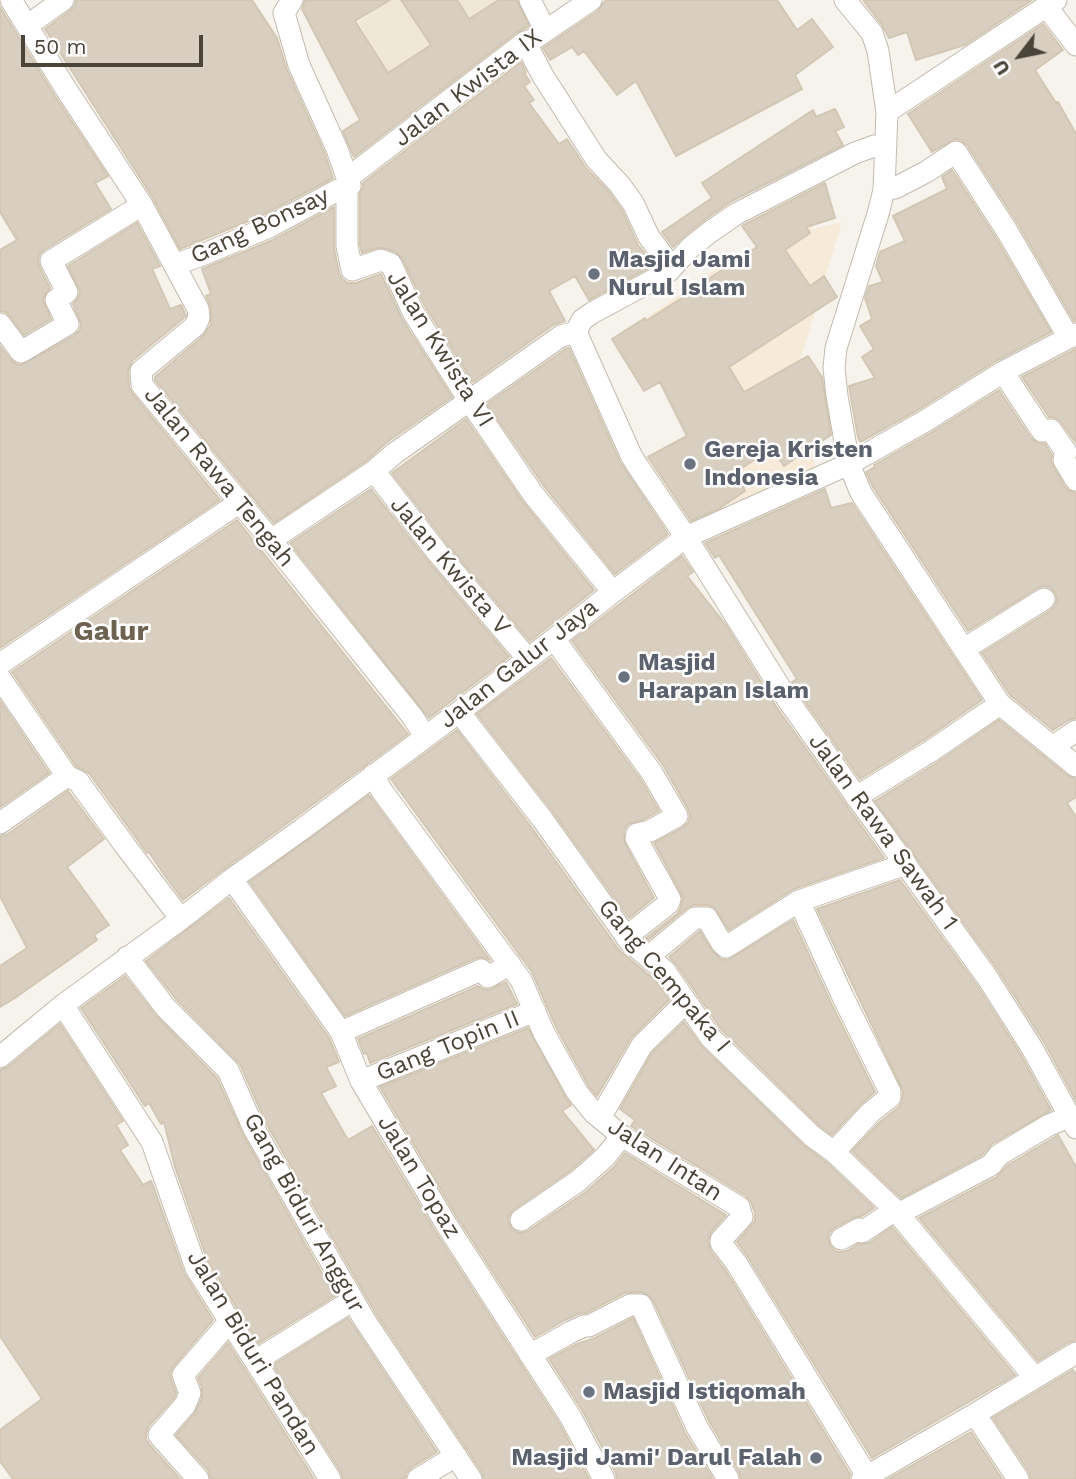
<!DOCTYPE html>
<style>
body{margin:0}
#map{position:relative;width:1076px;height:1479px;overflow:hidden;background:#f6f3ec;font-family:"Work Sans",sans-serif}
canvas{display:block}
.north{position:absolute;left:985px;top:21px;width:70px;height:70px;-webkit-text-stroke:5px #fff;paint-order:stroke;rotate:238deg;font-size:19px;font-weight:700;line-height:28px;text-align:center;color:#4b4439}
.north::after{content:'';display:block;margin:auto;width:24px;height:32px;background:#4b4439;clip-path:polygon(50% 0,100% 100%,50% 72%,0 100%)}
.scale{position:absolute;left:21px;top:35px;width:182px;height:32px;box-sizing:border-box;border:4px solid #4b4439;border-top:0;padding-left:9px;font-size:21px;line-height:24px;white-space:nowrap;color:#4b4439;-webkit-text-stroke:5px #fff;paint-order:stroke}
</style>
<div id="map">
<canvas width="1076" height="1479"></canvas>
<div class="north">U</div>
<div class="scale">50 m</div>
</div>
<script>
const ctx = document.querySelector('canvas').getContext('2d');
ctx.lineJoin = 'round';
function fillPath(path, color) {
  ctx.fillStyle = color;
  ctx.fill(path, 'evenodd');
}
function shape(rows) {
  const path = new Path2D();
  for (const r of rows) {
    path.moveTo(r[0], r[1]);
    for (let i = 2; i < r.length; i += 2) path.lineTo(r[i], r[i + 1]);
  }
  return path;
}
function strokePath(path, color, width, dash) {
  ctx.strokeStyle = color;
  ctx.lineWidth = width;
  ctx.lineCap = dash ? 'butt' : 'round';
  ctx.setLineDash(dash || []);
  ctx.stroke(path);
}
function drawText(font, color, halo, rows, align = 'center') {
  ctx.font = font + ' "Work Sans",sans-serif';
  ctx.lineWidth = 5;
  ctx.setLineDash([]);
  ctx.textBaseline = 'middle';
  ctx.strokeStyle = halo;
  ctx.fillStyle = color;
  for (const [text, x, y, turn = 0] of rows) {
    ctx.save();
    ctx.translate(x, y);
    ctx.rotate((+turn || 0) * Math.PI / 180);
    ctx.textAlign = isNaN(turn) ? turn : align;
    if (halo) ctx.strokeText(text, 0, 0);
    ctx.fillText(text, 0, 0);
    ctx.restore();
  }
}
fillPath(shape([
 [806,218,813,229,842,222,798,368,816,473,724,506,690,437,640,322,685,291,729,259,737,273]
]), '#f7ead8');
fillPath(shape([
 [390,0,515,0,533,33,376,133,332,65,369,41,358,22]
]), '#efe8d6');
const building = shape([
 [76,0,252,0,277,38,287,70,325,154,333,178,263,215,180,249,153,198,45,29,71,10,75,6,76,0],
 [305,0,390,0,355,21,388,73,431,45,401,0,457,0,469,19,499,0,517,0,529,26,517,32,354,157,343,131,360,120,302,9,305,0],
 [607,0,777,0,797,30,812,19,833,47,795,75,802,89,676,156,636,81,617,95,584,51,578,55,572,47,550,60,543,48,598,11,604,2,607,0],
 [863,0,1032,0,965,45,916,60,907,32,889,38,882,25,863,0],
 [0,7,55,96,108,176,95,183,111,209,44,250,40,254,38,260,39,266,50,288,45,294,43,301,51,319,24,335,10,316,6,312,0,311,0,250,17,240,0,212,0,7],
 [1043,24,1063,50,1035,70,1056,103,1058,102,1076,134,1076,321,1074,321,1018,224,967,145,961,140,955,139,932,152,908,114,1043,24],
 [521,62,526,72,524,73,530,82,524,86,534,100,529,103,559,144,567,139,586,168,610,193,622,210,638,245,654,265,589,300,575,276,549,291,565,321,553,325,473,382,425,306,402,258,396,252,385,248,377,248,362,253,360,245,360,194,363,188,363,183,521,62],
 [835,109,844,127,835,131,843,145,730,202,702,222,683,237,673,247,662,232,712,198,702,183,813,110,816,117,835,109],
 [952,170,996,238,1051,332,996,361,918,410,860,442,858,437,849,386,875,378,862,357,874,349,860,326,872,319,865,298,869,286,883,282,876,266,880,252,905,241,893,216,947,189,942,177,952,170],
 [825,183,835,218,806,227,810,233,785,250,810,286,824,276,837,297,729,367,744,392,808,356,822,377,831,435,784,466,772,448,736,472,745,491,720,508,691,521,648,457,687,436,660,382,644,391,612,339,645,318,646,321,688,294,687,293,757,247,742,226,825,183],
 [334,207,334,248,339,273,342,279,348,283,356,283,381,274,402,319,452,397,387,442,366,461,274,523,155,380,155,377,203,336,211,324,211,308,206,296,211,294,202,269,275,239,334,207],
 [137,223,160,266,152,269,170,309,181,305,186,316,132,361,128,371,129,387,132,393,220,500,0,648,0,346,11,360,16,364,22,365,75,335,80,330,81,324,73,304,78,298,80,291,68,266,137,223],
 [567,348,569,348,620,462,668,534,615,574,544,486,487,404,567,348],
 [1076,349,1076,443,1061,422,1056,418,1049,417,1022,377,1076,349],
 [999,390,1031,438,1037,443,1045,444,1052,455,1051,461,1053,466,1065,487,1069,491,1076,493,1076,718,1069,720,1053,730,1010,695,982,653,1051,610,1055,606,1057,599,1055,592,1050,587,1043,586,1038,588,968,631,873,487,866,472,875,467,874,465,932,432,999,390],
 [466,419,523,502,594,590,530,641,447,544,392,473,466,419],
 [371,489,427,560,509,657,429,718,290,543,371,489],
 [825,489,831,508,852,503,982,700,924,740,860,779,799,693,792,682,797,679,719,555,715,558,705,543,825,489],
 [237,520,408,734,293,819,224,869,183,900,163,873,149,852,147,853,89,773,76,766,12,672,237,520],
 [682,556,693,572,687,576,726,625,777,708,884,858,794,889,729,930,714,907,707,905,694,905,687,908,648,940,646,938,677,914,680,909,683,899,681,893,654,843,684,827,689,822,690,815,688,809,663,765,572,641,682,556],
 [551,658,641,780,659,811,645,819,628,824,624,831,625,844,654,898,629,918,553,812,477,714,551,658],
 [0,701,49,773,0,807,0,701],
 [999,720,1068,776,1076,779,1076,797,1067,803,1076,817,1076,1101,1044,1042,998,970,875,801,938,762,999,720],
 [457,730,532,828,619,950,655,980,669,1000,631,1038,597,1096,588,1085,556,1027,532,972,391,779,457,730],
 [68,791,104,839,67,867,109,925,94,935,97,940,15,998,0,1007,0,966,27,948,0,896,0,836,8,834,68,791],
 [369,795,490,960,483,957,476,958,345,1016,250,882,369,795],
 [900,880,976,984,1021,1055,1051,1110,992,1144,982,1155,901,1198,852,1151,880,1122,899,1107,902,1102,903,1091,817,909,900,880],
 [229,898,329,1038,339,1062,326,1067,336,1086,321,1093,348,1140,372,1126,435,1231,559,1423,589,1479,484,1479,482,1472,375,1312,266,1123,240,1064,176,999,146,961,229,898],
 [793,920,831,1003,875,1092,862,1103,832,1135,820,1126,721,1029,676,964,669,957,700,931,712,951,721,959,728,960,793,920],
 [125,976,157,1017,217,1078,243,1135,335,1296,259,1343,208,1262,175,1167,164,1122,161,1124,149,1103,145,1106,81,1008,125,976],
 [506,982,517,1004,370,1063,367,1053,364,1054,358,1039,478,986,483,989,490,990,506,982],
 [684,1022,702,1047,803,1145,826,1162,874,1208,862,1216,853,1218,834,1228,829,1233,828,1238,830,1246,835,1251,840,1252,847,1251,858,1244,869,1243,892,1227,1015,1375,872,1458,748,1257,737,1242,755,1221,755,1213,751,1202,746,1196,631,1126,635,1120,620,1109,652,1053,684,1022],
 [60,1024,123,1121,116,1125,128,1145,120,1150,143,1185,151,1181,152,1183,184,1273,213,1320,173,1367,170,1373,171,1379,176,1393,174,1398,149,1426,146,1433,146,1439,149,1444,180,1479,13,1479,0,1461,0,1430,42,1399,0,1336,0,1070,8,1067,60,1024],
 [528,1028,566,1098,571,1105,562,1111,594,1150,570,1171,513,1210,509,1215,508,1220,511,1228,516,1232,521,1233,528,1231,587,1191,614,1167,625,1153,726,1215,711,1232,708,1240,710,1250,726,1271,850,1474,849,1479,741,1479,739,1472,709,1421,653,1300,647,1294,641,1292,624,1293,586,1313,578,1314,565,1320,535,1337,457,1217,380,1087,528,1028],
 [1058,1135,1076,1167,1076,1340,1069,1342,1038,1361,919,1218,997,1177,1008,1165,1058,1135],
 [348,1318,437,1452,411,1468,406,1473,405,1479,343,1479,341,1472,273,1365,348,1318],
 [633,1318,685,1433,713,1479,617,1479,616,1473,582,1410,549,1359,577,1344,595,1338,633,1318],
 [228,1343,244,1368,314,1479,211,1479,208,1470,176,1435,195,1413,202,1398,202,1388,198,1378,228,1343],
 [1073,1370,1076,1374,1076,1479,1031,1479,1029,1472,993,1418,1073,1370],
 [971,1432,1002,1479,888,1479,971,1432]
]);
fillPath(building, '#d8cfc1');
strokePath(building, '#d3c7b4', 2);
const minor = shape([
 [11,0,66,89,142,205,198,309,199,318,195,326,141,371,142,385,271,540,412,716,425,736],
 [292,0,284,13,299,65,337,149,350,186,347,188,347,246,352,270,381,260,391,264,413,312,469,400,533,494,613,592],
 [530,0,545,30],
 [845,0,872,33,878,51,887,112,884,190,878,214,836,348,834,368,837,396,849,464,861,493,1000,704,1076,766],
 [1046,6,1076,45],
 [28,25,63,0],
 [525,42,543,76,596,159,620,185,633,203,649,237,667,261,668,272],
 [887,112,1056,0],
 [886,145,874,146,855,153,736,214,710,232,691,247,668,272,592,313,582,320,576,332,631,455,637,465,686,537,788,700,853,792,987,977,1032,1048,1076,1128],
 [348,178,525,42,532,40,591,0],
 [884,190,895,188,926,172,956,152,1007,231,1069,338],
 [174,265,202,255,269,227,338,190,347,188],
 [0,324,21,352,68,324,56,300,67,292,51,261,142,205],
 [1003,372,1042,431,1051,430,1066,452,1064,460,1076,480],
 [374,471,437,552,528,659],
 [271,540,374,471,395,453,561,336,576,332],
 [554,639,652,773,677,816,650,831,637,834,636,838,670,899,668,904,626,937],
 [964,649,1044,599],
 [0,664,240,502],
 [0,678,67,776],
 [459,712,543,820,630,942,665,971,711,1038,812,1136,834,1152,895,1210,1035,1378],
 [1052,747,1076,731],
 [373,775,382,791,521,980,544,1033,577,1092,594,1113,622,1136,739,1207,742,1217,721,1240,721,1243,737,1264,867,1476],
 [67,776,78,781,126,847,181,919],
 [856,797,931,751,1000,704],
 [0,823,67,776],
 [232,879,341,1032,361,1081,446,1224,570,1416,604,1479],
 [799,901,843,997,890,1092,890,1097,871,1112,834,1152],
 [127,957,166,1008,228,1070,254,1129,364,1319,471,1479],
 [648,957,695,918,707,918,721,942,726,947,799,901,906,864],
 [63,1005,152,1142,196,1268,330,1479],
 [341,1032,481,970,488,977,510,964],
 [0,1057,63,1005,181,919,232,879,301,830,459,712,554,639,613,592,686,537,849,464,925,421,1003,372,1076,334],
 [361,1081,535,1011],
 [600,1118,642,1045,686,1002],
 [898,1214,991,1165,999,1155,1049,1125,1069,1117],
 [521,1220,578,1181,605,1157,622,1136],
 [841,1239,859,1229,862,1232,895,1210],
 [530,1355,571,1332,584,1326,589,1326,630,1305,641,1305,697,1427,728,1479],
 [255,1361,353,1300],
 [975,1414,1018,1479],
 [198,1479,159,1435,185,1405,190,1393,183,1375,230,1321],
 [418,1479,456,1456],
 [862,1479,975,1414,1076,1353]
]);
strokePath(minor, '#c2bbae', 23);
strokePath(minor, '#fff', 21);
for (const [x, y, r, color] of [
 [594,274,7,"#6b7280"],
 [690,464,7,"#6b7280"],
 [624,677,7,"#6b7280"],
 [589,1392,7,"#6b7280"],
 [816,1458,7,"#6b7280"]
]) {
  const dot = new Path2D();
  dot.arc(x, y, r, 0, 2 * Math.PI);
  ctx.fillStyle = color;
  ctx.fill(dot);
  strokePath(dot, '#fff', 2.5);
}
drawText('24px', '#4b4439', '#fff', [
 ["Jalan Kwista IX",468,88,-37],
 ["Gang Bonsay",260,226,-25],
 ["Jalan Kwista VI",440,349,58],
 ["Jalan Rawa Tengah",219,477,51],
 ["Jalan Kwista V",450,566,50],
 ["Jalan Galur Jaya",519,664,-38],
 ["Jalan Rawa Sawah 1",883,832,54],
 ["Gang Cempaka I",664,976,50],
 ["Gang Topin II",448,1046,-22],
 ["Jalan Intan",665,1160,33],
 ["Jalan Topaz",419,1177,59],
 ["Gang Biduri Anggur",304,1213,61],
 ["Jalan Biduri Pandan",253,1353,59]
]);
drawText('bold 24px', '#5b616d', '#fff', [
 ["Masjid Jami",608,260],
 ["Nurul Islam",608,288],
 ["Gereja Kristen",704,450],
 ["Indonesia",704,478],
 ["Masjid",638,663],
 ["Harapan Islam",638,691],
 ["Masjid Istiqomah",603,1392],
 ["Masjid Jami' Darul Falah",802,1458,"right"]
], 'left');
drawText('bold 28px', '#6e6250', '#fff', [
 ["Galur",111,632]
]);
</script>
